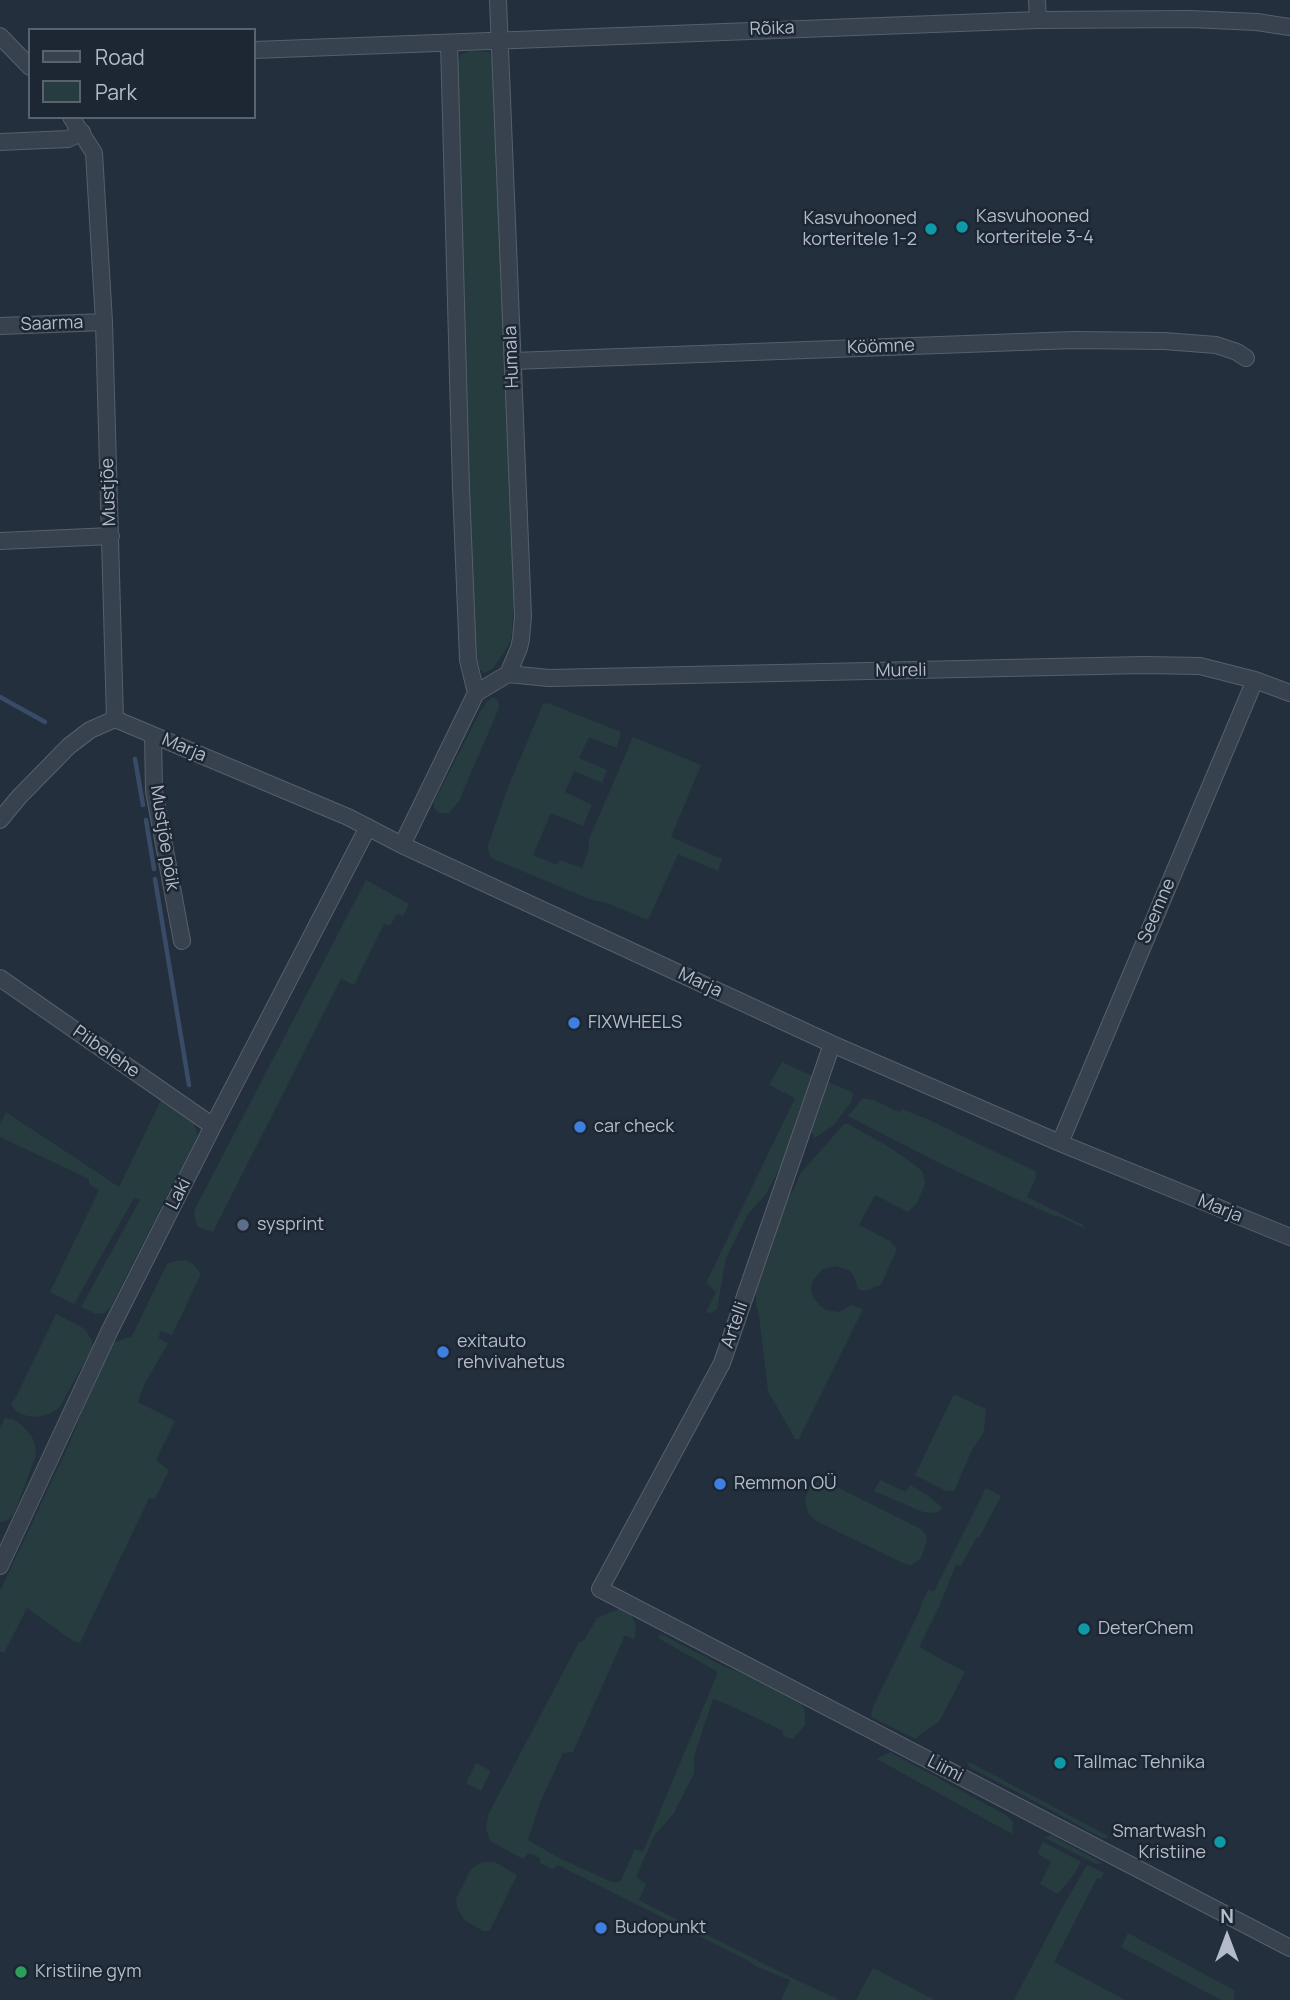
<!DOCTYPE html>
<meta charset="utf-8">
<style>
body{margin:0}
#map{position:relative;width:1290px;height:2000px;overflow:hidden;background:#242f3e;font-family:Manrope,sans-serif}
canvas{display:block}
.legend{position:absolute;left:28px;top:28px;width:228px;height:91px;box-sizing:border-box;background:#1d2633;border:2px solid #59626f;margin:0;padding:9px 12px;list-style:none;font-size:21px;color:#b4bcc9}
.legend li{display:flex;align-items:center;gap:14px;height:35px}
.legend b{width:35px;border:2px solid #59626f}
.north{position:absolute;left:1192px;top:1902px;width:70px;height:70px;-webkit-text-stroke:5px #1d2633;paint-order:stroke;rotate:0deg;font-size:19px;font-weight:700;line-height:28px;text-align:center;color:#b4bcc9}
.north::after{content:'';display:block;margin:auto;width:24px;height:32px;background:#b4bcc9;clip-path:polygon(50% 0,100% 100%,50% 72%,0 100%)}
</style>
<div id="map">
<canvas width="1290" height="2000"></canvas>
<ul class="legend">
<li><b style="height:9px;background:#38414e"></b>Road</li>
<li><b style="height:19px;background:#263c3f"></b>Park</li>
</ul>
<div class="north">N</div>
</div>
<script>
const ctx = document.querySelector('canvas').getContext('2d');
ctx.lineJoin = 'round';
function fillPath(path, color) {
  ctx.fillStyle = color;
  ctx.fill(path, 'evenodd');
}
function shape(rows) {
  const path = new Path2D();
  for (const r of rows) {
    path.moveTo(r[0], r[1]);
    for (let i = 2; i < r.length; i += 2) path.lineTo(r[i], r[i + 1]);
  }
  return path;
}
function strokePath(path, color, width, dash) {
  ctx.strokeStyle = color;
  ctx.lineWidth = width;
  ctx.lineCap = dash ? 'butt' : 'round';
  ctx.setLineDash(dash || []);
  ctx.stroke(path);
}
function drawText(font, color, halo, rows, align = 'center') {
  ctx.font = font + ' Manrope,sans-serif';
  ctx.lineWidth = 5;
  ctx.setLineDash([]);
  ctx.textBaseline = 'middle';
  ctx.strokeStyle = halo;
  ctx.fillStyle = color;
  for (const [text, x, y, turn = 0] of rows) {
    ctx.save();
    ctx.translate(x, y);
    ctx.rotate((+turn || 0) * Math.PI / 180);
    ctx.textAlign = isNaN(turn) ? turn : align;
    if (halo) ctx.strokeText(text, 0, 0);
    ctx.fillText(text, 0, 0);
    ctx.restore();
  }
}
fillPath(shape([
 [471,51,489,52,492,58,514,601,511,640,504,653,493,668,485,673,477,668,474,664,455,64,461,54],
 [493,697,498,701,499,708,459,801,449,813,439,813,434,808,434,802,480,712,487,701],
 [548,703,621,732,617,748,589,737,579,758,607,770,602,783,574,771,565,792,592,805,583,826,551,813,533,855,557,865,560,860,582,868,589,849,589,839,633,737,701,765,671,837,722,859,718,871,678,854,648,920,604,902,592,900,491,858,487,848,507,790,543,704],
 [366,880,409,904,403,916,397,914,390,926,384,924,354,985,341,979,213,1232,198,1227,194,1216,195,1209],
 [782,1062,812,1076,808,1089,798,1114,782,1164,766,1194,748,1214,726,1258,717,1309,711,1313,706,1312,716,1292,706,1283,795,1098,769,1085],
 [828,1082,852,1092,853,1095,851,1102,834,1125,815,1138,809,1128,820,1095],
 [162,1098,192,1119,198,1135,111,1306,105,1313,96,1314,81,1307,140,1200,134,1198,74,1304,50,1292,99,1190,89,1184,89,1179,0,1137,0,1124,6,1112,119,1187],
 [863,1098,873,1100,899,1112,902,1109,927,1119,1035,1171,1036,1177,1027,1197,1083,1225,1084,1228,1058,1216,1054,1216,941,1164,848,1116],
 [844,1124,848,1124,886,1145,915,1165,923,1172,925,1184,917,1203,908,1212,875,1195,859,1225,890,1241,897,1249,881,1285,864,1291,858,1289,854,1277,850,1271,837,1266,823,1269,813,1280,811,1288,812,1295,820,1306,826,1310,839,1312,851,1305,863,1309,799,1439,795,1439,768,1391,759,1315,756,1303,756,1292,787,1198,793,1191,800,1174],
 [185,1260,193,1264,201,1274,172,1335,161,1331,158,1338,168,1343,143,1387,138,1402,175,1421,156,1460,169,1470,155,1499,149,1498,80,1643,73,1641,27,1608,4,1653,0,1651,0,1591,71,1440,99,1370,113,1343,132,1336,167,1264,175,1261],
 [56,1314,85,1329,92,1340,92,1349,59,1408,49,1414,37,1417,27,1416,17,1412,11,1404,16,1397],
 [954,1394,986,1409,984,1432,972,1450,954,1491,946,1491,915,1475],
 [5,1418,13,1419,22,1425,32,1437,35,1445,36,1455,14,1514,8,1520,2,1522,0,1522,0,1428],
 [880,1480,906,1492,910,1485,927,1495,943,1508,937,1513,923,1512,874,1491],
 [820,1481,825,1481,921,1529,926,1535,927,1541,921,1558,911,1565,905,1564,816,1521,808,1513,805,1501,809,1487],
 [986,1488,1001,1496,979,1538,977,1537,961,1566,956,1565,939,1607,919,1647,965,1672,939,1722,919,1735,916,1739,871,1717,873,1707,919,1612,922,1602,928,1590,934,1591],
 [619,1609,631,1615,636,1625,635,1637,633,1639,625,1635,573,1752,563,1753,541,1800,528,1840,561,1859,612,1882,620,1882,635,1849,643,1852,718,1672,658,1638,661,1634,725,1667,742,1673,802,1705,805,1711,805,1725,793,1739,783,1736,783,1731,727,1704,713,1699,694,1756,694,1773,674,1813,654,1836,636,1877,646,1884,639,1900,792,1978,840,2000,781,2000,790,1980,755,1966,749,1961,558,1865,552,1869,540,1863,540,1858,529,1853,523,1859,490,1841,486,1829,488,1815,579,1642,584,1640,597,1618],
 [890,1752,1006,1815,1013,1822,1012,1834,877,1759],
 [969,1762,1108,1836,1107,1838,1102,1838,1049,1809,971,1768,968,1765],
 [476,1763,491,1771,481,1791,466,1783],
 [1051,1835,1102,1863,1096,1864,1045,1838],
 [1043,1842,1081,1862,1073,1876,1058,1894,1040,1884,1051,1862,1037,1853],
 [482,1862,495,1862,517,1875,490,1930,487,1931,483,1931,464,1920,457,1907,456,1899,471,1869],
 [1087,1865,1104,1873,1101,1879,1097,1878,1054,1962,1125,2000,1014,2000,1060,1912],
 [1128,1933,1234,1990,1234,2000,1221,2000,1121,1947],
 [873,1968,935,2000,856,2000]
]), '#263c3f');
strokePath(shape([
 [0,697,45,722],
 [135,759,143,805],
 [146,820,154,869],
 [155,879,189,1085]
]), '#394c67', 4.5);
const minor = shape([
 [1037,0,1038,20],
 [0,36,30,67],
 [449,43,461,488,468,660,476,693],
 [254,50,1038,20,1190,19,1257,22,1290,27],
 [71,117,94,153,104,322,115,719],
 [0,142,68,139,82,132],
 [0,326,104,322],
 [513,361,1073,340,1164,341,1216,345,1237,352,1246,358],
 [0,541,111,536],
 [508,674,549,678,1144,665,1200,666,1255,680,1290,693],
 [115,719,348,817,402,845,832,1044,1060,1143,1290,1237],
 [153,735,154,791,182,941],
 [0,820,19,797,69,746,90,730,115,719],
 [402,845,476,693,508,674,519,648,521,639,523,616,498,0],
 [0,978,213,1126],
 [832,1044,722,1363,600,1589,1290,1948],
 [1060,1143,1255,680],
 [0,1566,110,1330,213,1126,368,827]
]);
strokePath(minor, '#565f6c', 18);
strokePath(minor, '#38414e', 16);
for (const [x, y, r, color] of [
 [962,227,7,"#0f9aa8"],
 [931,229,7,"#0f9aa8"],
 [574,1023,7,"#3f7fe0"],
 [580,1127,7,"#3f7fe0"],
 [243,1225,7,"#5c6f8a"],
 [443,1352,7,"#3f7fe0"],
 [720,1484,7,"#3f7fe0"],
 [1084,1629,7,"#0f9aa8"],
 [1060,1763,7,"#0f9aa8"],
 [1220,1842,7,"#0f9aa8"],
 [601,1928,7,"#3f7fe0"],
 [21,1972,7,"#2e9e5b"]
]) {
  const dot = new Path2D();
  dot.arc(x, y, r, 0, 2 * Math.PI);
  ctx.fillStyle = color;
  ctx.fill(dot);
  strokePath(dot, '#1d2633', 2.5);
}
drawText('18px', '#b4bcc9', '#1d2633', [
 ["Rõika",772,29,-2],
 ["Saarma",52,324,-2],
 ["Köömne",881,347,-2],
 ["Humala",512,357,-92],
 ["Mustjõe",109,492,-92],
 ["Mureli",901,671,-1],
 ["Marja",184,748,23],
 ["Mustjõe põik",164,838,81],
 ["Seemne",1157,911,-67],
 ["Marja",700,983,25],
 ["Piibelehe",106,1052,35],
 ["Laki",179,1194,-63],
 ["Marja",1220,1209,22],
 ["Artelli",735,1325,-71],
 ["Liimi",945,1769,27]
]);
drawText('18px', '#b4bcc9', '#1d2633', [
 ["Kasvuhooned",976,217],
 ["korteritele 3-4",976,238],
 ["Kasvuhooned",917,219,"right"],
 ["korteritele 1-2",917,240,"right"],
 ["FIXWHEELS",588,1023],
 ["car check",594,1127],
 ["sysprint",257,1225],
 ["exitauto",457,1342],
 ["rehvivahetus",457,1363],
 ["Remmon OÜ",734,1484],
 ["DeterChem",1098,1629],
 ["Tallmac Tehnika",1074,1763],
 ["Smartwash",1206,1832,"right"],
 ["Kristiine",1206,1853,"right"],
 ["Budopunkt",615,1928],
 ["Kristiine gym",35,1972]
], 'left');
</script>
